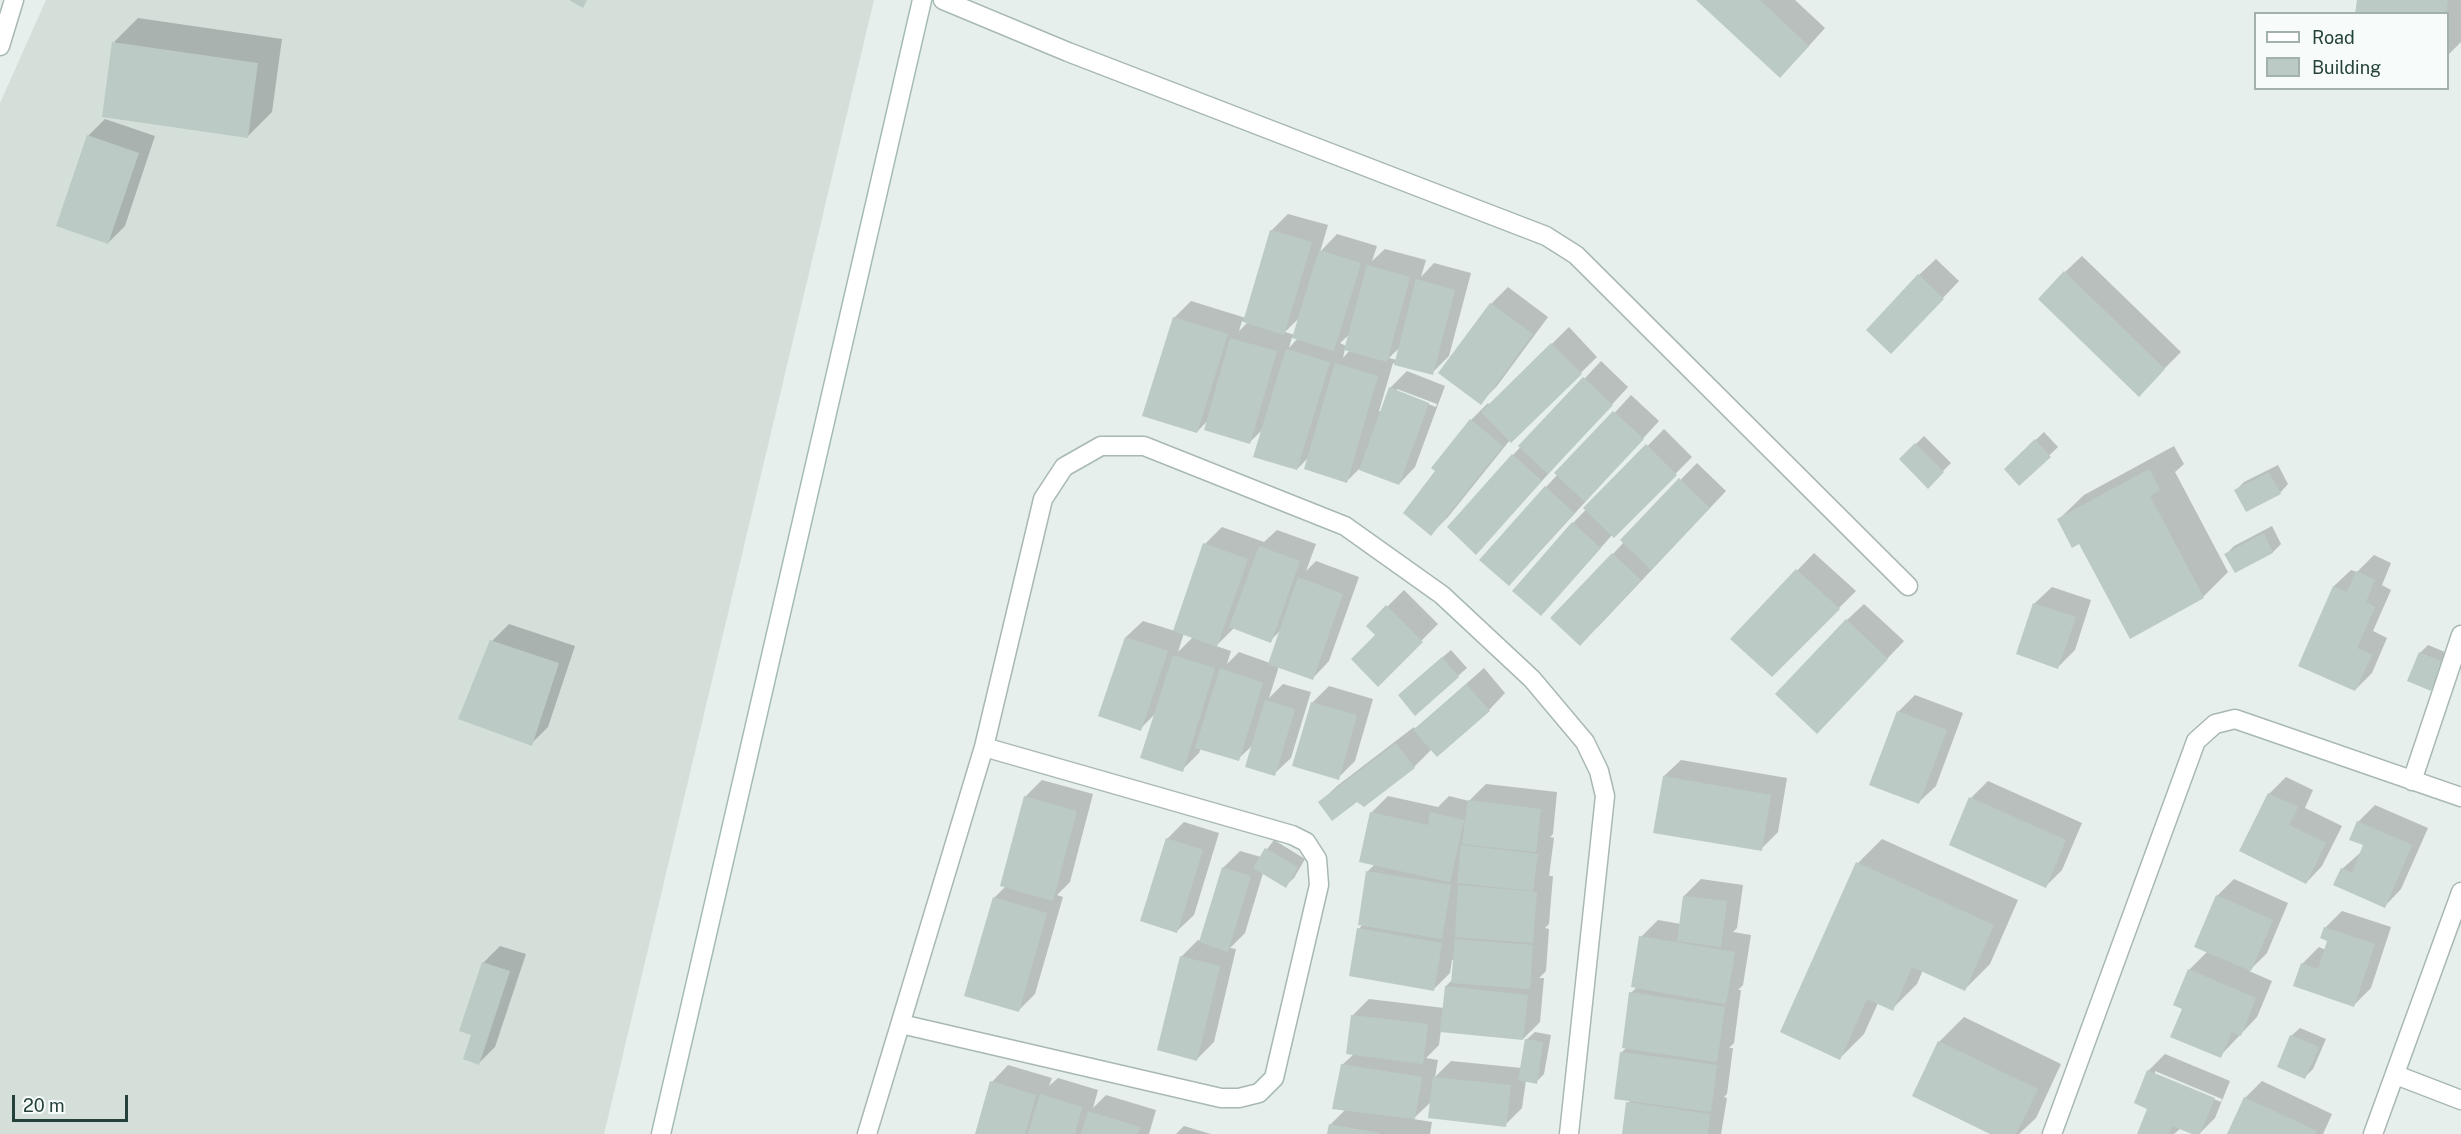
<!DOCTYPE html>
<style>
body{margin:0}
#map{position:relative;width:2461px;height:1134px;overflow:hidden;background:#e6efeb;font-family:"Public Sans",sans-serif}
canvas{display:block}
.legend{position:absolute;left:2254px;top:12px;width:195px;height:78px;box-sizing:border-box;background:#f7fbf9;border:2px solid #a3b1ad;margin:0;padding:8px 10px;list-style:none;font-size:18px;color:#24423a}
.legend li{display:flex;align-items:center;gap:12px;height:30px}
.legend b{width:30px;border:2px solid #a3b1ad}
.scale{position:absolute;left:12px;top:1095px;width:116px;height:27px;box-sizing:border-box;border:3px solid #24423a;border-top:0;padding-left:8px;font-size:18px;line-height:21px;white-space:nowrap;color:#24423a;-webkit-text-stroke:4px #f7fbf9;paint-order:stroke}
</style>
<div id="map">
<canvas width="2461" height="1134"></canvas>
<ul class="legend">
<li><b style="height:8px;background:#fff"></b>Road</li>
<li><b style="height:16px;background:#bbcac4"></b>Building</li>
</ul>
<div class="scale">20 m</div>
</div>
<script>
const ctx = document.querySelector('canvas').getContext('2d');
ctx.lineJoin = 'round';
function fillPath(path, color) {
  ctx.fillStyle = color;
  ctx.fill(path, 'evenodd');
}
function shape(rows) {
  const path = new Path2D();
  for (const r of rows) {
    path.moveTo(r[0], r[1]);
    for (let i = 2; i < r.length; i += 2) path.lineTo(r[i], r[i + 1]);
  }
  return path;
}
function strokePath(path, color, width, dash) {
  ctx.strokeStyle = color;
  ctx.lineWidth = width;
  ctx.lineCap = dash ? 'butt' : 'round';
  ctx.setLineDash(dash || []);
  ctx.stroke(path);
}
fillPath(shape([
 [46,0,874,0,604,1134,0,1134,0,103]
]), '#d4dfda');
fillPath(shape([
 [1698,0,1795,0,1825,28,1797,59],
 [2359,0,2461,0,2461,42,2448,55,2448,14,2357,14],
 [138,18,282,39,272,112,247,137,114,42],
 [105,119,155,136,125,226,108,243,88,136],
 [1288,214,1328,225,1320,252,1337,234,1377,246,1372,261,1385,249,1426,260,1421,277,1434,263,1471,273,1449,356,1432,373,1393,363,1379,411,1382,412,1390,388,1407,371,1445,386,1415,467,1399,484,1359,469,1347,481,1309,457,1297,469,1263,429,1250,442,1208,420,1197,432,1174,318,1191,301,1246,318,1271,231],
 [1301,316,1295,335,1285,332],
 [1242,321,1248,322,1239,331],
 [1350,334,1346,346,1340,343],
 [1292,337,1298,338,1289,348],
 [1400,347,1397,360,1389,358],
 [1345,349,1350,350,1343,358],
 [1397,389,1437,404,1436,407,1397,392],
 [2082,256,2181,352,2155,378,2065,272],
 [1936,259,1959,281,1908,335,1919,275],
 [1508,287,1548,317,1497,386,1480,403,1491,304],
 [1569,327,1597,357,1511,441,1510,440,1448,517,1431,534,1438,471,1471,420,1488,403,1490,405],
 [1601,361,1628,387,1476,553,1513,455],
 [1631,395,1659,421,1525,568,1546,487],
 [1664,429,1692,457,1614,536,1613,534,1557,597,1573,523],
 [2044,432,2058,447,2019,484,2006,469],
 [1924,436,1951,463,1928,486,1901,459],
 [2174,446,2184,464,2175,472,2228,572,2203,597,2080,542,2059,519,2084,495],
 [1697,463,1726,491,1597,628,1613,554,1624,542,1622,540],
 [2278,465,2288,484,2280,493,2236,490,2244,482],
 [2272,526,2281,544,2273,552,2235,571,2226,554,2234,546],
 [1222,527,1264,542,1277,530,1316,544,1306,571,1316,561,1359,577,1329,661,1313,678,1279,666,1269,698,1283,684,1311,692,1291,758,1274,774,1253,745,1238,759,1201,748,1199,753,1182,770,1156,713,1140,729,1126,637,1143,621,1175,631,1205,544],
 [1234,628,1270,641,1281,630,1270,663,1239,652,1227,664,1231,651,1216,646],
 [1184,633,1193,637,1178,652],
 [1814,553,1856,591,1772,675,1732,639],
 [2374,555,2391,563,2382,585,2391,590,2373,631,2387,638,2372,673,2355,690,2334,586,2351,570,2357,572],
 [2052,587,2091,600,2075,650,2058,667,2018,653,2035,603],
 [1404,590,1438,624,1378,684,1377,635,1368,626],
 [1864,604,1904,641,1834,715,1847,620],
 [509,624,575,646,548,727,531,744,492,641],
 [2428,645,2450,654,2439,681,2430,689,2420,653],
 [1451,650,1467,668,1415,714,1408,687],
 [1484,668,1505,693,1489,710,1432,749,1414,767,1364,805,1357,801,1320,802,1337,786,1414,727,1415,729],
 [1329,686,1373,699,1355,761,1338,778,1312,703],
 [1915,695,1963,713,1936,786,1919,802,1898,712],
 [1681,760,1787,778,1778,832,1761,849,1664,776],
 [2286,777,2313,790,2305,808,2342,826,2322,866,2306,883,2269,794],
 [1042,780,1093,794,1070,882,1057,895,1063,897,1035,994,1018,1011,994,898,1006,886,1025,797],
 [1988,781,2082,823,2062,870,2045,887,1971,798],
 [1486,784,1557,792,1553,834,1550,837,1554,838,1549,876,1553,876,1549,924,1545,928,1549,929,1546,971,1539,978,1544,978,1540,1022,1523,1039,1441,1030,1439,1045,1426,1058,1438,1060,1435,1077,1451,1061,1522,1068,1526,1040,1535,1032,1551,1035,1544,1074,1536,1082,1526,1080,1522,1108,1505,1125,1432,1101,1413,1119,1432,1122,1430,1134,1329,1134,1330,1125,1346,1109,1342,1065,1354,1054,1352,1016,1369,999,1444,1008,1446,986,1453,979,1455,960,1452,960,1450,973,1433,990,1359,929,1363,924,1368,871,1375,864,1371,813,1388,796,1438,807,1449,796,1469,801],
 [2375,805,2428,828,2401,889,2385,906,2342,869,2360,853,2365,845,2358,822],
 [1184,822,1219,833,1194,915,1177,931,1167,839],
 [1882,839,2018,900,1990,964,1965,989,1923,970,1917,984,1892,1009,1878,1003,1864,1034,1840,1058,1858,863],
 [1274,840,1305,859,1294,878,1285,886,1263,873,1245,933,1230,948,1236,949,1214,1042,1197,1059,1181,957,1198,940,1201,941,1223,868,1240,851,1261,857],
 [1701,879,1743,885,1737,928,1733,932,1751,935,1743,985,1738,990,1741,990,1734,1043,1729,1048,1733,1048,1727,1094,1724,1097,1727,1098,1721,1134,1623,1134,1628,1103,1631,1100,1621,1053,1627,1047,1631,993,1637,987,1641,937,1658,920,1681,924,1684,896],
 [2234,879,2288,903,2267,953,2249,971,2272,981,2257,1017,2220,1056,2184,1008,2189,970,2208,951,2217,896],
 [2342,911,2391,927,2371,988,2354,1005,2302,964,2319,947,2326,950,2329,940,2325,928],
 [500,946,526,954,495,1047,479,1063,473,1034,483,963],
 [1964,1017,2061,1064,2036,1118,2019,1134,1993,1134,1939,1042],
 [2300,1028,2326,1039,2313,1069,2305,1077,2291,1036],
 [2165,1054,2230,1081,2215,1118,2199,1134,2181,1128,2174,1134,2139,1134,2149,1108,2148,1071],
 [2155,1071,2222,1099,2221,1102,2155,1075],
 [1008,1065,1052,1078,1049,1086,1058,1078,1098,1090,1093,1108,1106,1095,1156,1110,1149,1134,977,1134,992,1082],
 [2262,1081,2332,1114,2323,1134,2230,1134,2245,1098],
 [1184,1126,1211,1134,1176,1134]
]), '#0003');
fillPath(shape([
 [569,0,587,0,583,8],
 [1696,0,1760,0,1809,46,1780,78],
 [2357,0,2448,0,2446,14,2355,14],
 [112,42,258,63,248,138,102,117],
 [87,135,139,153,108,244,56,226],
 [1270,230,1312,242,1284,335,1243,322],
 [1319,250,1361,263,1334,351,1292,338],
 [1367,265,1410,277,1387,362,1344,350],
 [2064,271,2165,369,2139,397,2038,299],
 [1918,274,1944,299,1891,354,1866,330],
 [1416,279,1455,290,1433,375,1394,365],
 [1490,303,1533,334,1481,405,1438,373],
 [1173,317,1228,334,1197,433,1142,416],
 [1230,338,1277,351,1250,444,1204,430],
 [1551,343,1582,374,1511,443,1481,412],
 [1286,349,1330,362,1297,470,1253,457],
 [1335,363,1378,376,1347,483,1304,469],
 [1583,377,1613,405,1548,474,1518,446],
 [1389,387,1429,403,1399,485,1359,470],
 [1613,411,1644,439,1585,502,1554,473],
 [1470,419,1503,446,1431,536,1403,513,1435,471,1431,468],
 [2035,439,2051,457,2019,486,2004,469],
 [1915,443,1944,472,1928,489,1899,459],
 [1646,444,1677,475,1614,538,1583,508],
 [1512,454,1542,481,1476,555,1447,527],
 [2149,469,2160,490,2150,496,2204,598,2130,639,2079,544,2072,548,2057,519],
 [2269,472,2281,494,2246,512,2234,490],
 [1679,478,1710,508,1651,570,1620,540],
 [1545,486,1574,513,1509,586,1479,560],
 [1572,522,1601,548,1541,616,1512,591],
 [2264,533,2273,553,2235,573,2224,554],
 [1203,543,1248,559,1217,647,1173,631],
 [1259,546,1300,561,1271,643,1229,627],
 [1612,553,1641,580,1580,646,1550,618],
 [1796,569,1840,609,1772,677,1730,639],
 [2356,571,2375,580,2366,602,2375,607,2357,648,2372,655,2355,691,2298,666,2333,586,2347,592],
 [1298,577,1343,594,1313,680,1268,664],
 [2033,603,2076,617,2058,669,2016,654],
 [1386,605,1423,642,1378,687,1351,659,1375,635,1366,626],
 [1846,619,1888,659,1817,734,1775,694],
 [1125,637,1168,651,1141,731,1098,716],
 [490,640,559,663,532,746,458,719],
 [2419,652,2443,662,2431,691,2407,681],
 [1173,655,1215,668,1183,772,1140,758],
 [1442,657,1459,677,1415,716,1398,695],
 [1220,668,1263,683,1239,761,1195,748],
 [1466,684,1490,711,1437,757,1413,730],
 [1265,700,1295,709,1275,776,1245,767],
 [1311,702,1357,715,1339,780,1292,766],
 [1897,711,1947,730,1919,804,1869,785],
 [1396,743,1415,768,1364,807,1357,802,1332,821,1318,802],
 [1663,776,1771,795,1762,851,1653,833],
 [2268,793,2298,807,2289,825,2326,843,2306,884,2239,851],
 [1024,796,1077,811,1053,901,1000,886],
 [1969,797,2066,840,2046,888,1949,845],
 [1468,800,1541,809,1536,852,1462,844],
 [1370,812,1428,825,1430,812,1464,820,1450,882,1359,862],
 [2357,821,2412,845,2385,908,2333,885,2341,868,2352,873,2363,845,2349,840],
 [1166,838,1203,850,1177,933,1140,921],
 [1461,845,1538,854,1533,891,1457,883],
 [1265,848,1298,867,1286,888,1253,868],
 [1856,862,1994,925,1965,991,1912,967,1893,1011,1867,999,1840,1060,1780,1032],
 [1222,867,1251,876,1228,952,1199,942],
 [1366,871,1451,885,1442,939,1358,925],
 [1458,885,1537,892,1533,943,1455,937],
 [2216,895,2273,920,2251,971,2194,947],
 [1683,896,1727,901,1721,947,1677,941],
 [993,897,1047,913,1019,1012,964,996],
 [2324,927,2375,944,2354,1007,2293,986,2301,963,2318,969,2327,941,2320,938],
 [1357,928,1442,943,1434,991,1349,976],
 [1639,936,1735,952,1726,1004,1631,987],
 [1455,939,1533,945,1530,989,1451,983],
 [1180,956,1220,966,1197,1061,1157,1050],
 [482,962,510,971,479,1065,463,1059,471,1035,459,1031],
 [2188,969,2256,998,2241,1036,2232,1032,2221,1058,2170,1037,2182,1009,2173,1005],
 [1445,986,1528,995,1523,1040,1440,1032],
 [1629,992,1725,1007,1717,1062,1622,1048],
 [1351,1015,1428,1024,1423,1064,1346,1054],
 [2290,1035,2319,1047,2305,1079,2277,1067],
 [1525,1039,1543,1042,1537,1084,1518,1080],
 [1938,1041,2038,1089,2016,1134,1990,1134,1912,1096],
 [1620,1052,1717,1065,1711,1112,1614,1099],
 [1341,1064,1422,1077,1415,1119,1332,1109],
 [2147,1070,2215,1098,2200,1134,2192,1134,2172,1126,2169,1134,2137,1134,2147,1109,2134,1103],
 [1433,1077,1511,1085,1506,1127,1428,1118],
 [990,1081,1036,1095,1025,1134,975,1134],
 [1040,1094,1082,1107,1075,1134,1028,1134],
 [2244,1097,2317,1131,2315,1134,2227,1134],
 [1626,1102,1710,1114,1708,1134,1622,1134],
 [1088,1111,1140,1127,1138,1134,1081,1134],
 [1329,1124,1380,1133,1380,1134,1327,1134]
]), '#bbcac4');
const lane = shape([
 [0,46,14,0]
]);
const street = shape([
 [943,0,1068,52,1546,236,1576,255,1908,586],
 [2412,781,2461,635],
 [901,1024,1221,1098,1239,1098,1259,1093,1274,1078,1319,885,1317,859,1306,842,1292,835,984,747],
 [2396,1075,2461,1100],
 [867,1134,984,747,1043,499,1064,467,1101,446,1144,446,1345,526,1442,595,1532,679,1585,742,1599,771,1605,796,1569,1134],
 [2052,1134,2196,741,2215,724,2235,719,2461,797],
 [2373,1134,2461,892]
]);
const secondary = shape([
 [661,1134,922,0]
]);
strokePath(lane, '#a8b8b2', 21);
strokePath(street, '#a8b8b2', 21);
strokePath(secondary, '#a4bbb3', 21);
strokePath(lane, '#fff', 18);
strokePath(street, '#fff', 18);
strokePath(secondary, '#fff', 18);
</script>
